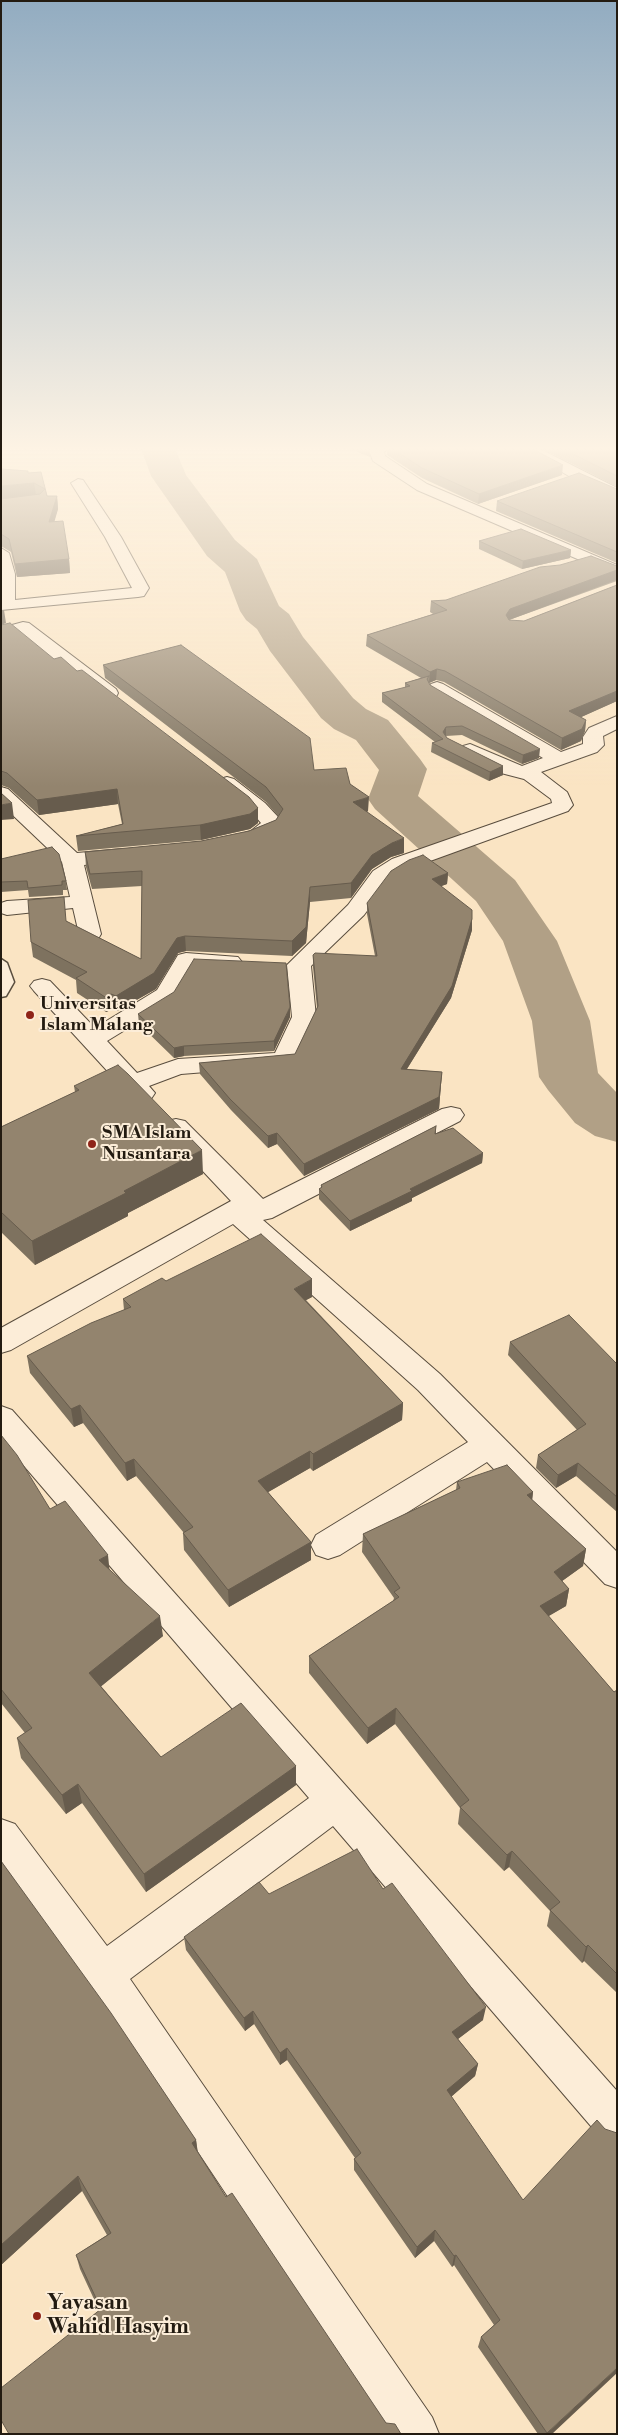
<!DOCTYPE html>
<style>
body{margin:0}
#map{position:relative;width:618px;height:2435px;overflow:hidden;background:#fae4c3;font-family:"Libre Bodoni",serif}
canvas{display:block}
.frame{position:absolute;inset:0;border:2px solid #231b11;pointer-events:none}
</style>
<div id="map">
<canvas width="618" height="2435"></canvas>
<div class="frame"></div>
</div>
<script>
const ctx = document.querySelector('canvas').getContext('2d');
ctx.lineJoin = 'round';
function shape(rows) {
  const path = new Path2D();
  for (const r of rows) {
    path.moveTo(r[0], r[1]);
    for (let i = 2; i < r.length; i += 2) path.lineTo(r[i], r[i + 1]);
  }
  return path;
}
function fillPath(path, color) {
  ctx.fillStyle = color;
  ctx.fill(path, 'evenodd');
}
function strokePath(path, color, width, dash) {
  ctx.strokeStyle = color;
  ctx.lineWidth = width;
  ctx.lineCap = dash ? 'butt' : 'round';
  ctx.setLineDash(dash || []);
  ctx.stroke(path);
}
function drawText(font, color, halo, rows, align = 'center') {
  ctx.font = font + ' "Libre Bodoni",serif';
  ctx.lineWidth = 4;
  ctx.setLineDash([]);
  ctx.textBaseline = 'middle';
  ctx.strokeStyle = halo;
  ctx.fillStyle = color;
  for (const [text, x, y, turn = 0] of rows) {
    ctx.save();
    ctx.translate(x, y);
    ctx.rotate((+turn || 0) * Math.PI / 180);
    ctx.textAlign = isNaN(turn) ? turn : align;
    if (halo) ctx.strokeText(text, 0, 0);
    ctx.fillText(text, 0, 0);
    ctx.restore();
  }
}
fillPath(shape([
 [140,446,174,446,186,475,235,540,257,559,279,606,289,614,303,637,353,698,366,709,388,720,420,759,427,769,418,796,515,880,557,941,590,1021,598,1073,617,1093,617,1142,595,1136,575,1123,548,1090,539,1077,532,1021,503,941,476,901,375,809,368,799,379,770,356,740,334,729,321,718,270,651,257,629,246,620,240,611,225,572,207,556,151,476,140,446]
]), '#b1a086');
const service = shape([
 [1,959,7,963,14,982,6,996,1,997,1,959]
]);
const minor = shape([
 [373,446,390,446,384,452,385,456,427,484,617,565,617,576,417,490,373,461,369,450,373,446],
 [517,446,534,446,617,488,617,498,574,479,517,446],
 [78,479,83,480,121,537,149,588,144,596,138,597,1,610,1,548,9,553,15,574,15,600,132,588,105,537,71,483,78,479],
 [23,622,29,623,116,689,118,693,116,697,102,697,20,633,1,638,1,628,23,622],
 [437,682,443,684,561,752,583,744,583,737,589,728,617,716,617,729,603,736,604,745,597,752,541,772,567,792,573,805,568,811,408,869,389,881,364,915,311,966,316,1017,293,1065,181,1074,149,1086,155,1093,151,1099,142,1101,133,1099,34,991,30,986,34,981,42,979,50,981,95,1028,157,990,178,955,186,953,238,957,242,962,238,967,230,969,193,967,174,1000,107,1041,137,1073,178,1059,275,1053,292,1017,287,965,348,905,373,871,392,859,552,803,551,799,524,779,501,773,463,754,460,750,463,746,470,744,522,766,543,758,431,692,428,688,431,684,437,682],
 [227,777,234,779,265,803,279,818,282,822,275,833,249,844,242,846,235,844,232,840,235,836,251,831,261,823,251,811,220,787,217,783,220,779,227,777],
 [1,787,8,789,77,853,123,849,131,850,134,855,131,860,123,861,84,865,101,934,98,939,90,941,82,939,79,934,73,908,7,915,1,913,1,903,7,901,70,897,62,862,1,804,1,787],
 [451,1107,460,1109,464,1115,460,1121,272,1218,263,1220,440,1374,617,1552,617,1588,605,1584,487,1462,340,1555,328,1559,316,1555,311,1545,316,1535,468,1442,418,1390,233,1224,11,1350,1,1353,1,1328,231,1201,167,1133,163,1127,167,1121,176,1119,185,1121,263,1199,442,1109,451,1107],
 [1,1406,12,1410,617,2091,617,2145,602,2139,333,1826,130,1979,432,2417,439,2434,386,2434,89,1988,1,1869,1,1819,15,1824,107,1946,309,1798,1,1439,1,1406]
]);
strokePath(service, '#594d3e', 3);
strokePath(minor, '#594d3e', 2);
fillPath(service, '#fcedd8');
fillPath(minor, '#fcedd8');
fillPath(shape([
 [12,446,27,446,28,450],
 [342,446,371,446,370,447,370,457],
 [387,446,562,475,478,504,422,478,387,455],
 [537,446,617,446,617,487],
 [41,472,47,496,57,496,58,509,54,521,69,559,70,573,17,577,11,552,1,546,1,499,28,473],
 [617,489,617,563,496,511,497,501],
 [479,541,571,550,570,558,522,569,479,549],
 [617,566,617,581,509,620,524,621,617,585,617,701,581,717,586,720,585,731,581,741,561,750,444,682,436,680,429,683,430,685,539,758,522,764,462,735,446,736,447,738,503,766,503,775,489,781,431,752,432,743,435,742,382,702,382,693,405,688,405,683,421,678,366,646,367,635,433,614,430,612,431,601,446,600],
 [1,625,54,659,258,823,250,829,201,840,78,851,76,836,122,824,118,804,39,815,9,788,1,785],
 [103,665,314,770,350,784,368,811,367,812,404,853,391,857,372,869,351,898,310,902,306,943,292,956,186,951,178,953,156,989,117,1011,113,1009,106,1012,77,993,76,980,33,957,31,942,66,921,141,959,142,886,92,889,86,867,85,852,201,841,249,831,276,820,278,816,266,802,105,678],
 [1,859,66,881,67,890,63,890,63,895,29,897,28,890,1,892],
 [448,873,447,884,441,886,472,919,472,930,451,998,407,1069,442,1072,439,1109,304,1176,277,1144,268,1148,231,1110,200,1074,199,1063,295,1054,317,1008,313,967,313,955,375,956,367,914,367,903],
 [138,1014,290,1017,274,1051,184,1056,174,1058,139,1024],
 [74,1086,203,1174,128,1213,128,1216,35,1265,1,1232,1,1127,75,1092],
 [436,1126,436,1134,483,1153,482,1163,412,1198,412,1201,350,1231,319,1199,319,1189,321,1188,321,1185],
 [166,1281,312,1297,306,1300,403,1403,402,1420,313,1471,310,1468,268,1492,311,1542,311,1560,229,1607,184,1550,183,1533,184,1533,136,1476,127,1481,83,1423,74,1427,30,1373,27,1356,124,1310,123,1299],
 [510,1342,617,1364,617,1512,576,1476,556,1488,536,1468,538,1455,577,1430,508,1355],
 [1,1435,50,1509,110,1570,163,1636,101,1686,161,1757,296,1766,296,1785,146,1892,82,1803,66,1814,21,1758,17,1738,25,1733,1,1703],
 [457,1482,533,1492,532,1500,586,1549,583,1566,562,1581,569,1589,566,1606,548,1616,614,1692,617,1690,617,1993,584,1961,582,1963,547,1926,550,1911,509,1867,504,1871,458,1824,460,1808,395,1724,367,1744,309,1673,309,1656,393,1601,394,1598,362,1552,363,1534,456,1490],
 [1,1861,196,2140,198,2153,226,2197,386,2423,401,2434,99,2310,80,2269,76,2255,107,2235,82,2191,1,2265],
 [383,1889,483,2020,458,2039,478,2064,475,2076,451,2097,552,2434,538,2434,478,2347,481,2337,494,2325,454,2265,452,2267,434,2241,415,2258,354,2170,354,2159,355,2158,287,2060,280,2065,254,2024,245,2031,186,1950,184,1937,269,1894]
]), '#7e725f');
fillPath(shape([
 [563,465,562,475,478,504,479,494],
 [34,483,36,495,1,499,1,486],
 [57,496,58,509,51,534,49,522],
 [571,550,570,558,522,569,523,561],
 [69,559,70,573,17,577,15,564],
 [617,570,616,580,509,620,506,615,510,609],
 [1,610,4,610,6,623,1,625],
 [437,669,436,680,429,683,430,672],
 [617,691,617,701,568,723,569,711],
 [586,720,585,731,581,741,561,750,562,738],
 [446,727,446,736,443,732],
 [540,749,539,758,522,764,523,755],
 [503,766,503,775,489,781,490,772],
 [117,789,118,804,39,815,37,800],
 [369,797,368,811,353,817,353,802],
 [12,803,14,819,1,820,1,805],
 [258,808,258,823,250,829,201,840,200,825],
 [404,838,404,853,391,857,372,869,351,898,351,883,372,855,392,843],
 [448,873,447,884,431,890,432,879],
 [310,887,310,902,306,943,292,956,292,941],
 [472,919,472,930,451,998,400,1080,401,1069],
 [185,936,186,951,178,953,156,989,117,1011,116,996,177,938],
 [111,994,113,1009,106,1012,105,997],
 [290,1007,290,1017,274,1051,274,1041],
 [184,1046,184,1056,174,1058,174,1048],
 [442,1072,439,1109,304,1176,304,1164],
 [277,1133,277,1144,268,1148,268,1136],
 [202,1150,203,1174,128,1213,128,1216,35,1265,32,1241,124,1191],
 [483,1153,482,1163,412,1198,412,1201,350,1231,350,1221,410,1189],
 [312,1279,312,1297,295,1306,294,1289],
 [403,1403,402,1420,313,1471,313,1454],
 [80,1405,83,1423,74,1427,71,1409],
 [310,1451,310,1468,258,1498,258,1481],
 [134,1459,136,1476,127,1481,125,1463],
 [578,1463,576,1476,556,1488,558,1475],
 [533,1492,531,1510,527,1495],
 [311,1542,311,1560,229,1607,228,1590],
 [586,1549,583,1566,551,1589,554,1572],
 [108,1555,110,1575,99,1560],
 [569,1589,566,1606,537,1623,540,1606],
 [160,1616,163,1636,93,1693,89,1673],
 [396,1708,395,1724,367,1744,368,1728],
 [296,1766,296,1785,146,1892,144,1874],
 [78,1784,82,1803,66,1814,62,1795],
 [512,1851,509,1867,504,1871,507,1855],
 [588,1945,584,1961,582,1963,586,1947],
 [486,2007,483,2020,450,2045,452,2032],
 [253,2011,254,2024,245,2031,244,2018],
 [287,2048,287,2060,280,2065,280,2053],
 [478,2064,475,2076,445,2102,447,2090],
 [196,2140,198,2156,192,2143],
 [78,2176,82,2191,1,2265,1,2245],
 [435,2230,434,2241,415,2258,417,2247],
 [456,2255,454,2265,452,2267,454,2256],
 [617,2368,617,2373,552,2434,546,2434]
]), '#675c4d');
const building = shape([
 [388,446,527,446,563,465,479,494,422,468,388,446],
 [557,446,617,446,617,476,557,446],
 [1,469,28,471,28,473,41,472,47,496,57,496,49,522,63,521,69,559,15,564,9,539,1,534,1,499,40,494,45,489,34,483,1,486,1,469],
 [579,473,617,489,617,552,497,501,579,473],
 [521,529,571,550,523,561,479,541,521,529],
 [591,556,617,566,617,570,510,609,506,615,509,620,524,621,617,585,617,691,569,711,586,720,582,729,562,738,445,671,437,669,430,672,367,635,447,610,431,601,446,600,540,567,560,565,591,556],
 [10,623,54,659,61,657,77,671,82,670,249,797,258,808,250,814,200,825,76,836,123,824,117,789,37,800,7,773,1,771,1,625,10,623],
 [181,645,310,738,314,770,346,768,350,784,369,797,353,802,404,838,392,843,372,855,351,883,310,887,306,927,292,941,185,936,177,938,154,973,116,996,111,994,105,997,76,978,87,972,31,942,28,900,64,897,66,921,141,959,142,871,90,874,85,852,201,841,249,831,276,820,283,809,266,787,103,665,181,645],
 [429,676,427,679,430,685,540,749,523,755,462,726,446,727,443,732,447,738,503,766,490,772,432,743,443,739,382,693,410,686,405,683,429,676],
 [1,793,12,803,1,805,1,793],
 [52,847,59,854,66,881,62,881,62,885,28,888,27,881,1,882,1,859,52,847],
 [423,855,448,873,432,879,472,910,472,919,452,986,401,1069,442,1072,439,1097,304,1164,277,1133,268,1136,230,1099,199,1063,295,1054,318,1006,313,955,315,953,377,956,367,903,391,871,409,860,423,855],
 [194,959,286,963,290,1007,274,1041,184,1046,174,1048,138,1014,174,992,194,959],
 [118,1065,128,1074,202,1150,124,1191,126,1193,32,1241,1,1212,1,1127,79,1090,74,1086,118,1065],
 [436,1126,435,1134,453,1128,483,1153,410,1189,412,1191,350,1221,319,1189,322,1187,321,1185,436,1126],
 [261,1234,312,1279,294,1289,403,1403,313,1454,310,1451,258,1481,311,1542,228,1590,183,1533,193,1527,134,1459,125,1463,80,1405,71,1409,27,1356,91,1323,131,1307,123,1299,162,1278,166,1281,261,1234],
 [569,1315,617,1364,617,1497,578,1463,558,1475,538,1455,586,1424,510,1342,569,1315],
 [1,1435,17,1455,50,1509,65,1501,108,1555,99,1560,160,1616,89,1673,161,1757,241,1703,296,1766,144,1874,78,1784,62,1795,17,1738,32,1728,1,1689,1,1435],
 [507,1465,533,1492,527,1495,586,1549,554,1572,569,1589,540,1606,614,1692,617,1690,617,1974,588,1945,586,1947,550,1910,560,1902,512,1851,507,1855,460,1807,469,1800,396,1708,368,1728,309,1656,399,1597,394,1592,400,1588,363,1534,460,1488,457,1482,507,1465],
 [357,1849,383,1889,392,1883,486,2007,452,2032,478,2064,447,2090,523,2200,597,2120,605,2129,617,2133,617,2368,547,2433,481,2337,500,2320,456,2255,454,2256,435,2230,417,2247,354,2159,361,2153,287,2048,280,2053,253,2011,244,2018,184,1937,259,1882,269,1894,357,1849],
 [1,1861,111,2013,196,2140,192,2143,226,2197,232,2193,386,2423,395,2424,401,2434,9,2434,1,2420,1,2388,101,2309,76,2255,111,2233,78,2176,1,2245,1,1861]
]);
fillPath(building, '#93846e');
strokePath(building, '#675c4d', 1);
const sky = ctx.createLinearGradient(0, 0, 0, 787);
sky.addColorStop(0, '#92acc1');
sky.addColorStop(0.57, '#fdf3e4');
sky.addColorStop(1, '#fdf3e400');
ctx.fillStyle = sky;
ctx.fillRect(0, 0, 618, 787);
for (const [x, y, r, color] of [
 [30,1015,5,"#8f2418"],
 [92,1144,5,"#8f2418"],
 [37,2316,5,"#8f2418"]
]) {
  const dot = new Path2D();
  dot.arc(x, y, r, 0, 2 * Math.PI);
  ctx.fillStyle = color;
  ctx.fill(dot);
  strokePath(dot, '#fcedd8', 2);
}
drawText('bold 18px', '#231b11', '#fcedd8', [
 ["Universitas",40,1005],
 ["Islam Malang",40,1026],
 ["SMA Islam",102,1134],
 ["Nusantara",102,1155]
], 'left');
drawText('bold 21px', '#231b11', '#fcedd8', [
 ["Yayasan",47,2304],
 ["Wahid Hasyim",47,2328]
], 'left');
</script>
